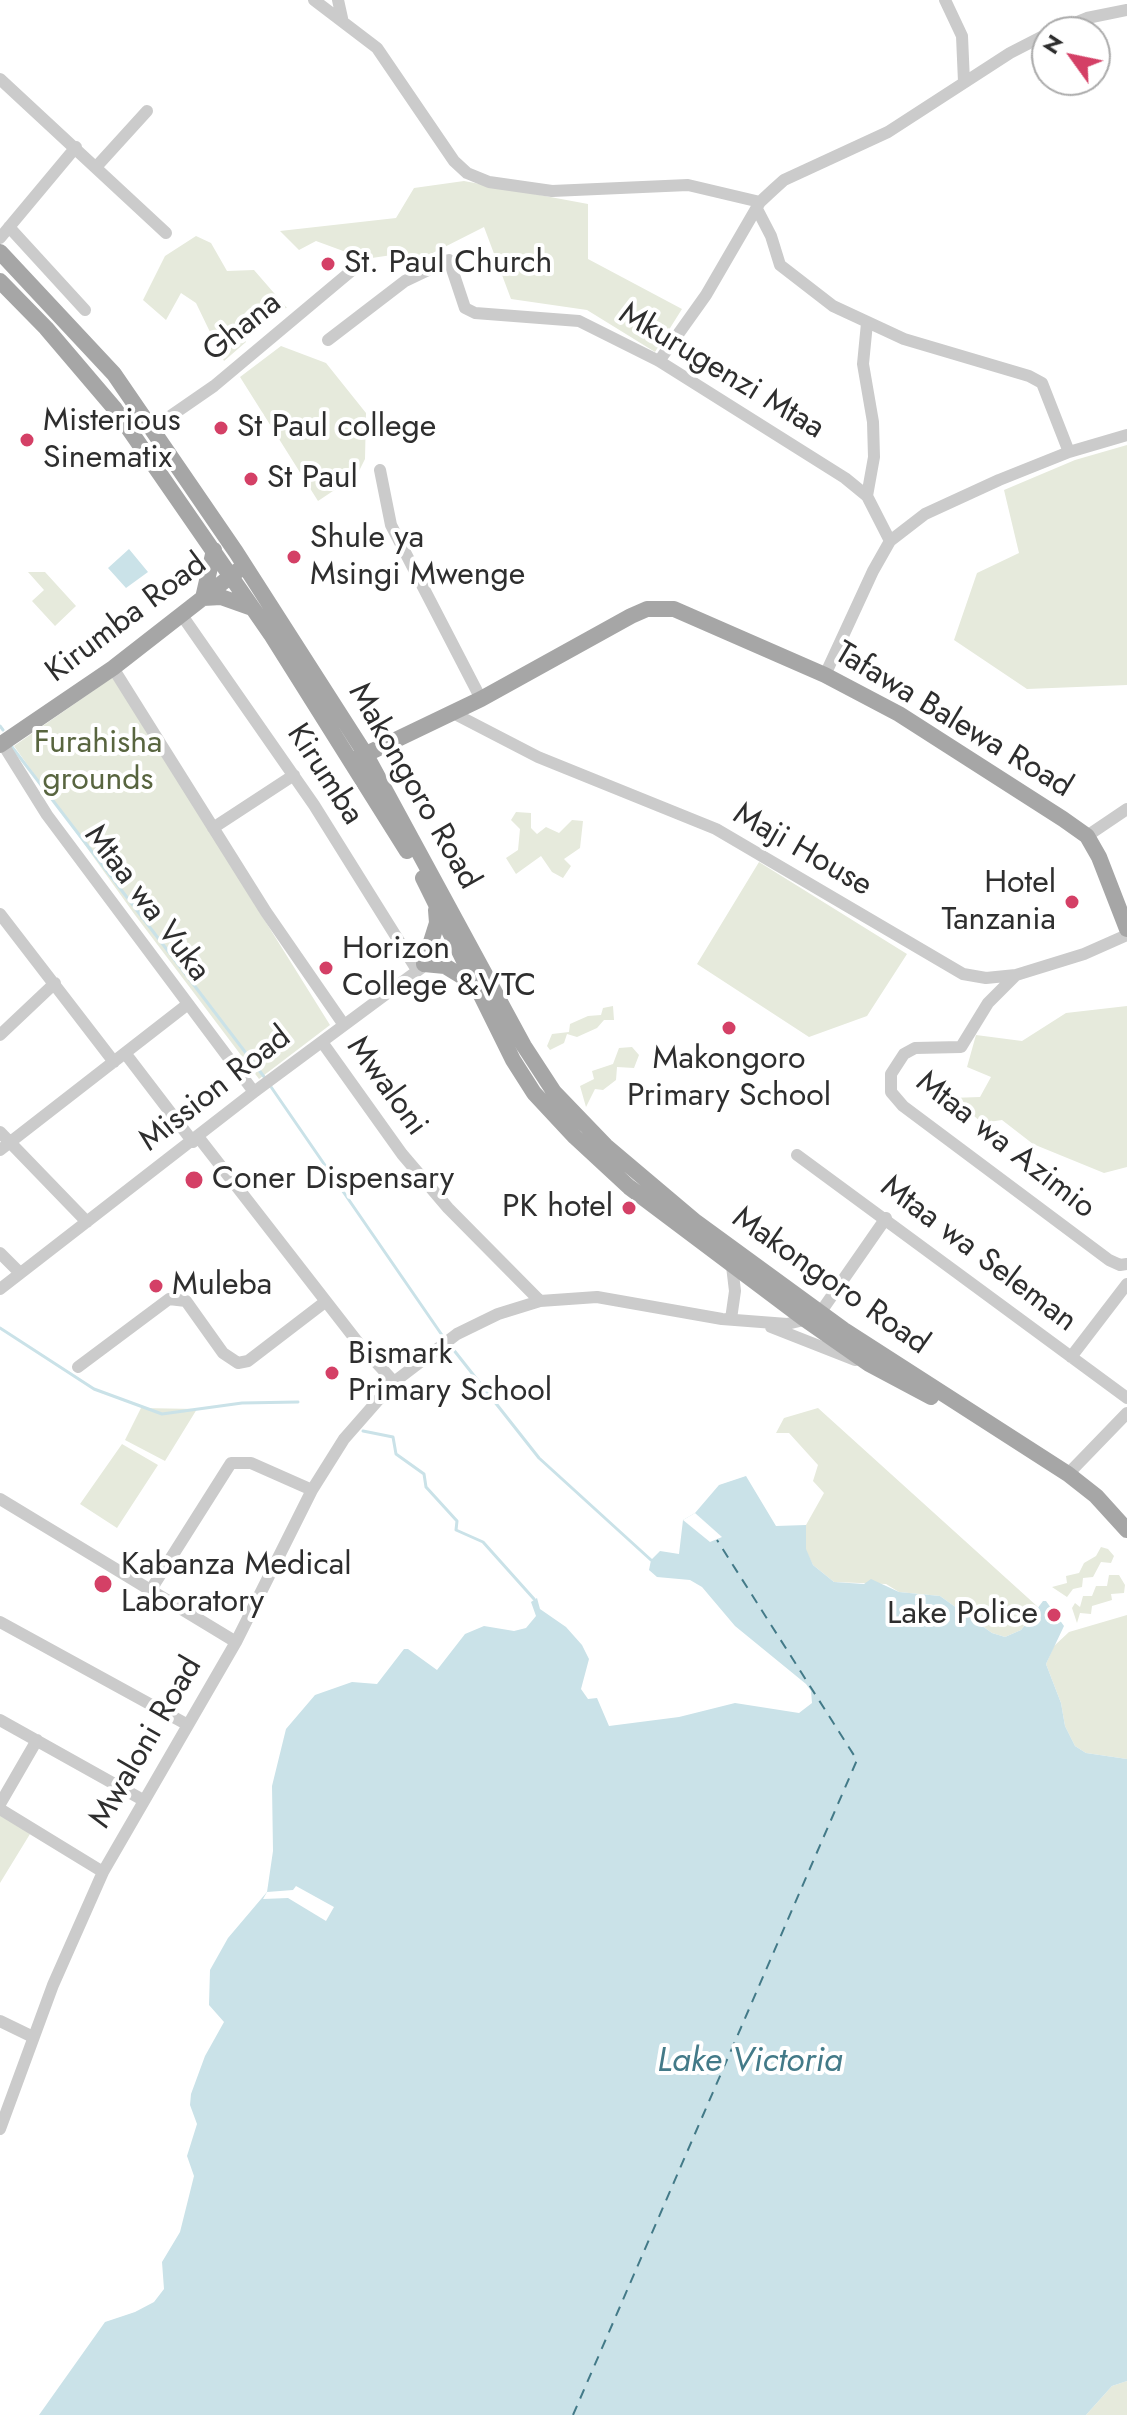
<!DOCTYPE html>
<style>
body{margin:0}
#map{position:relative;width:1127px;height:2415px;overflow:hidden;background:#fff;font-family:Jost,sans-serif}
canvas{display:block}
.north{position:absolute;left:1031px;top:16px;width:80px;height:80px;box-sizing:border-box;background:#fff;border:2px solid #ababab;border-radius:50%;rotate:303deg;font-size:22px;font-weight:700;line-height:32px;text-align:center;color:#2e2e2e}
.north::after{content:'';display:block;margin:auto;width:28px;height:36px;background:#d44066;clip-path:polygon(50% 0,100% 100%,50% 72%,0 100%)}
</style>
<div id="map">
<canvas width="1127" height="2415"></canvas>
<div class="north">N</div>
</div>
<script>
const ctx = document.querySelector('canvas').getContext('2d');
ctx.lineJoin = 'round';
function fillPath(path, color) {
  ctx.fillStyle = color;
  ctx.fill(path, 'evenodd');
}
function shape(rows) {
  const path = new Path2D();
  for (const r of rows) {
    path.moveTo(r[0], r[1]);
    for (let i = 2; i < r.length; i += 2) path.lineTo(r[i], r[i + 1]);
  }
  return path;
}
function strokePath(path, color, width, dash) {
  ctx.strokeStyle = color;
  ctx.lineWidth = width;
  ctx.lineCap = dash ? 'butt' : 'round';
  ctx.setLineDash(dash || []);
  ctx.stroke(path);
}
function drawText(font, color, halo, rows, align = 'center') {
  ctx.font = font + ' Jost,sans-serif';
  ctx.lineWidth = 8;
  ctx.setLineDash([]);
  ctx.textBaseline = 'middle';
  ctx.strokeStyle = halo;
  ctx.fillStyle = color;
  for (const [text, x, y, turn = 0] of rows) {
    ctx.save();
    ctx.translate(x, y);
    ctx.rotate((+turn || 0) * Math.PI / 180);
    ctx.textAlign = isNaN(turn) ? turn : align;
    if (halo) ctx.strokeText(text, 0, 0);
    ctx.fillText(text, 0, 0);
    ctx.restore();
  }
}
fillPath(shape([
 [464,181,588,204,588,259,682,309,655,352,587,310,511,299,484,227,407,266,392,255,365,259,316,241,299,250,280,231,396,218,414,188],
 [196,236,211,243,227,271,254,270,287,308,246,312,235,324,246,342,224,361,196,303,181,293,166,320,143,300,165,256],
 [281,346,326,363,366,413,365,459,357,475,318,501,240,377],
 [1127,445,1127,685,1027,689,954,640,977,573,1019,553,1004,490,1075,460],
 [28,572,45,572,76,606,55,626,32,601,44,590],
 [113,677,330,1025,259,1079,135,915,14,746],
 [516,812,531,813,531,828,537,834,546,827,559,833,572,820,583,821,580,848,564,859,571,866,563,878,552,872,541,856,516,874,506,858,518,850,520,829,511,820],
 [759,862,907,954,867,1016,809,1037,697,964],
 [613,1006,614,1020,604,1020,597,1028,577,1037,567,1034,564,1043,550,1050,547,1046,552,1034,569,1032,570,1024,588,1016,601,1015,603,1008],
 [1127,1006,1127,1167,1104,1173,1033,1144,1002,1120,982,1123,965,1108,953,1116,944,1107,951,1098,980,1097,991,1077,967,1067,976,1035,1022,1041,1066,1013],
 [632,1047,639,1055,634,1068,617,1067,616,1080,603,1090,595,1089,586,1107,580,1086,594,1079,592,1071,613,1064,619,1048],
 [141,1408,197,1409,165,1461,125,1440],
 [818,1408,1038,1607,1021,1630,1005,1637,992,1633,940,1596,899,1592,886,1584,834,1582,813,1565,805,1549,806,1525,824,1493,813,1481,818,1465,789,1433,776,1433,784,1418],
 [122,1444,158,1465,117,1528,80,1504],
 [1101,1547,1108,1549,1114,1556,1111,1563,1101,1562,1093,1577,1083,1578,1082,1587,1073,1589,1067,1597,1052,1587,1067,1583,1066,1576,1079,1573,1084,1563,1096,1556],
 [1109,1575,1119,1575,1125,1585,1124,1593,1111,1594,1112,1600,1092,1606,1091,1614,1080,1613,1077,1623,1072,1608,1075,1603,1080,1607,1083,1596,1092,1596,1096,1586,1107,1586],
 [1127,1615,1127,1759,1086,1753,1075,1746,1065,1726,1061,1703,1046,1664,1054,1646,1069,1632],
 [0,1814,30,1834,0,1883],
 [1127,2381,1127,2415,1086,2415,1112,2386]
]), '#e6eadc');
fillPath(shape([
 [129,549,148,572,126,588,108,568],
 [746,1476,776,1526,806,1525,806,1549,813,1565,834,1582,864,1584,871,1579,899,1592,940,1596,992,1633,1005,1637,1021,1630,1043,1601,1046,1601,1064,1626,1046,1664,1061,1703,1065,1726,1075,1746,1086,1753,1127,1759,1127,2381,1112,2386,1086,2415,39,2415,105,2322,135,2312,154,2302,164,2289,162,2262,180,2232,194,2176,187,2156,197,2124,190,2105,191,2094,205,2056,224,2022,209,2005,210,1970,228,1938,267,1892,273,1851,272,1786,286,1729,315,1695,352,1682,377,1684,404,1649,408,1649,437,1670,465,1634,484,1626,514,1631,526,1628,536,1616,531,1602,537,1598,540,1609,566,1627,582,1645,589,1659,581,1689,588,1699,597,1698,609,1726,679,1717,735,1703,799,1713,812,1703,811,1691,806,1684,735,1626,702,1587,690,1580,657,1577,649,1570,651,1560,660,1551,679,1554,683,1520,695,1513,719,1485]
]), '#cae2e8');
fillPath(shape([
 [695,1513,722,1537,710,1542,683,1520],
 [296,1886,334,1907,326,1921,288,1898,263,1899,267,1892,293,1890]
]), '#fff');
strokePath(shape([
 [0,726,3,730],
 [12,747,265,1078],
 [269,1084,444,1338],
 [0,1328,94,1389,162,1414,242,1403,298,1402],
 [449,1344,539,1458,651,1560],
 [363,1431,393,1437,396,1454,424,1474,426,1487,457,1521,456,1530,483,1542,534,1599]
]), '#cae2e8', 3);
strokePath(shape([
 [573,2415,857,1760,717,1540]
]), '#437a88', 2, [10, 8]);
strokePath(shape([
 [314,0,377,48,454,161,467,173,489,182,552,191,688,185,760,202],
 [338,0,342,18],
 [945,0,962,36,964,82],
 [1052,32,1087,18,1127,10],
 [0,79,166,233],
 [97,166,147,111],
 [757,209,771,236,780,265,833,306,904,339,1029,376,1042,383,1069,452],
 [9,227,85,310],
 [0,238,76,147],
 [867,323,863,364,873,422,874,457,867,496],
 [328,340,405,281,449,260,465,308,475,313,579,321,659,361,845,478,867,496,890,541],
 [659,361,706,295,760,202,774,189,784,180,888,132,1010,53,1047,34],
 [159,424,214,386,356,267],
 [380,470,391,525,481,699],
 [181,614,314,805,417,970],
 [113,668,266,912,344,1025],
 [825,675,873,571,890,541,925,514,999,480,1069,452,1127,435],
 [453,713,538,757,716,829,963,974,986,978,1016,975,1084,954,1127,935],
 [2,743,47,815,254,1092],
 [213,828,294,775],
 [1087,836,1127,809],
 [0,914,114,1062],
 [1016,975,988,1003,961,1047,915,1048,904,1054,891,1074,891,1092,903,1106,1109,1260,1120,1265,1127,1264],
 [0,1035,55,983],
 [322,1042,402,1154,448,1208,540,1301],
 [125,1053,193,1142],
 [0,1132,87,1222],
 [199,1138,356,1340,394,1382],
 [0,1150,188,1004],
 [797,1155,1127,1398],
 [0,1253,20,1273],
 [0,1289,254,1092,459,940],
 [731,1319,735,1291,732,1266],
 [771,1327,855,1360],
 [1071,1357,1127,1284],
 [78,1367,169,1299,186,1301,223,1353,238,1363,248,1361,325,1302],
 [1068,1474,1127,1413],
 [0,1499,236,1642],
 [150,1591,231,1463,251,1463,312,1490],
 [0,1622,188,1725],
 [0,1720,143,1800],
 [0,1804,37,1740],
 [0,1809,103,1872],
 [0,2021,33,2037],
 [0,2129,53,1985,103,1872,236,1642,312,1490,344,1439,394,1382,457,1334,498,1314,540,1301,597,1297,722,1319,787,1324,812,1318,820,1313,886,1218]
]), '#cbcbcb', 12);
strokePath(shape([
 [0,252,114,374,236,552,366,755,524,1046,554,1092,606,1146,696,1222,844,1330,1068,1474,1096,1496,1127,1530],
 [0,281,46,328,115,409,272,636,407,851],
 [214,550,203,598,221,597,252,608],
 [0,745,113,668,240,569],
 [358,758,481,699,631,616,647,609,674,609,825,675,899,714,1063,819,1087,836,1099,857,1127,929],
 [423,878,513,1060,534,1093,575,1137,629,1187,806,1320,869,1364,931,1397],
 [436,910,437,923,424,964,445,966,471,982]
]), '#a6a6a6', 16);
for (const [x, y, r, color] of [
 [328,264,8,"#d44066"],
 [221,428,8,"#d44066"],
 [27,440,8,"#d44066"],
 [251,479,8,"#d44066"],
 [294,557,8,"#d44066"],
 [1072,902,8,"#d44066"],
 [326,968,8,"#d44066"],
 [729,1028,8,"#d44066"],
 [194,1180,10,"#d44066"],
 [629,1208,8,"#d44066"],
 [156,1286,8,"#d44066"],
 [332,1373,8,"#d44066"],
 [103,1584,10,"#d44066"],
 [1054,1615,8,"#d44066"]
]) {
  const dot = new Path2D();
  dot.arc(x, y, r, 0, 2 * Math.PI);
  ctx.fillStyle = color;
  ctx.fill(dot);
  strokePath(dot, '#fff', 3);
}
drawText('32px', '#2e2e2e', '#fff', [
 ["St. Paul Church",344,264],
 ["Misterious",43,422],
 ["Sinematix",43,459],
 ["St Paul college",237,428],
 ["St Paul",267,479],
 ["Shule ya",310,539],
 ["Msingi Mwenge",310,576],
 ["Hotel",1056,884,"right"],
 ["Tanzania",1056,921,"right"],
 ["Horizon",342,950],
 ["College &VTC",342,987],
 ["Makongoro",729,1060,"center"],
 ["Primary School",729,1097,"center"],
 ["Coner Dispensary",212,1180],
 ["PK hotel",613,1208,"right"],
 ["Muleba",172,1286],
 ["Bismark",348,1355],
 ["Primary School",348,1392],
 ["Kabanza Medical",121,1566],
 ["Laboratory",121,1603],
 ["Lake Police",1038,1615,"right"]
], 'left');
drawText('32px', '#2e2e2e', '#fff', [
 ["Ghana",243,328,-39],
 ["Mkurugenzi Mtaa",721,372,31],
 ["Kirumba Road",127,619,-37],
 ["Tafawa Balewa Road",953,721,31],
 ["Kirumba",324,775,57],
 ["Makongoro Road",413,787,60],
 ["Maji House",802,851,30],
 ["Mtaa wa Vuka",146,904,53],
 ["Mwaloni",386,1087,54],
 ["Mission Road",216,1090,-38],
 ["Mtaa wa Azimio",1005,1146,38],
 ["Mtaa wa Seleman",978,1255,37],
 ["Makongoro Road",830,1282,35],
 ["Mwaloni Road",147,1743,-60]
]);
drawText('32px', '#58653f', '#fff', [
 ["Furahisha",98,744],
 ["grounds",98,781]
]);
drawText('italic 34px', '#437a88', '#fff', [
 ["Lake Victoria",750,2063]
]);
</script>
